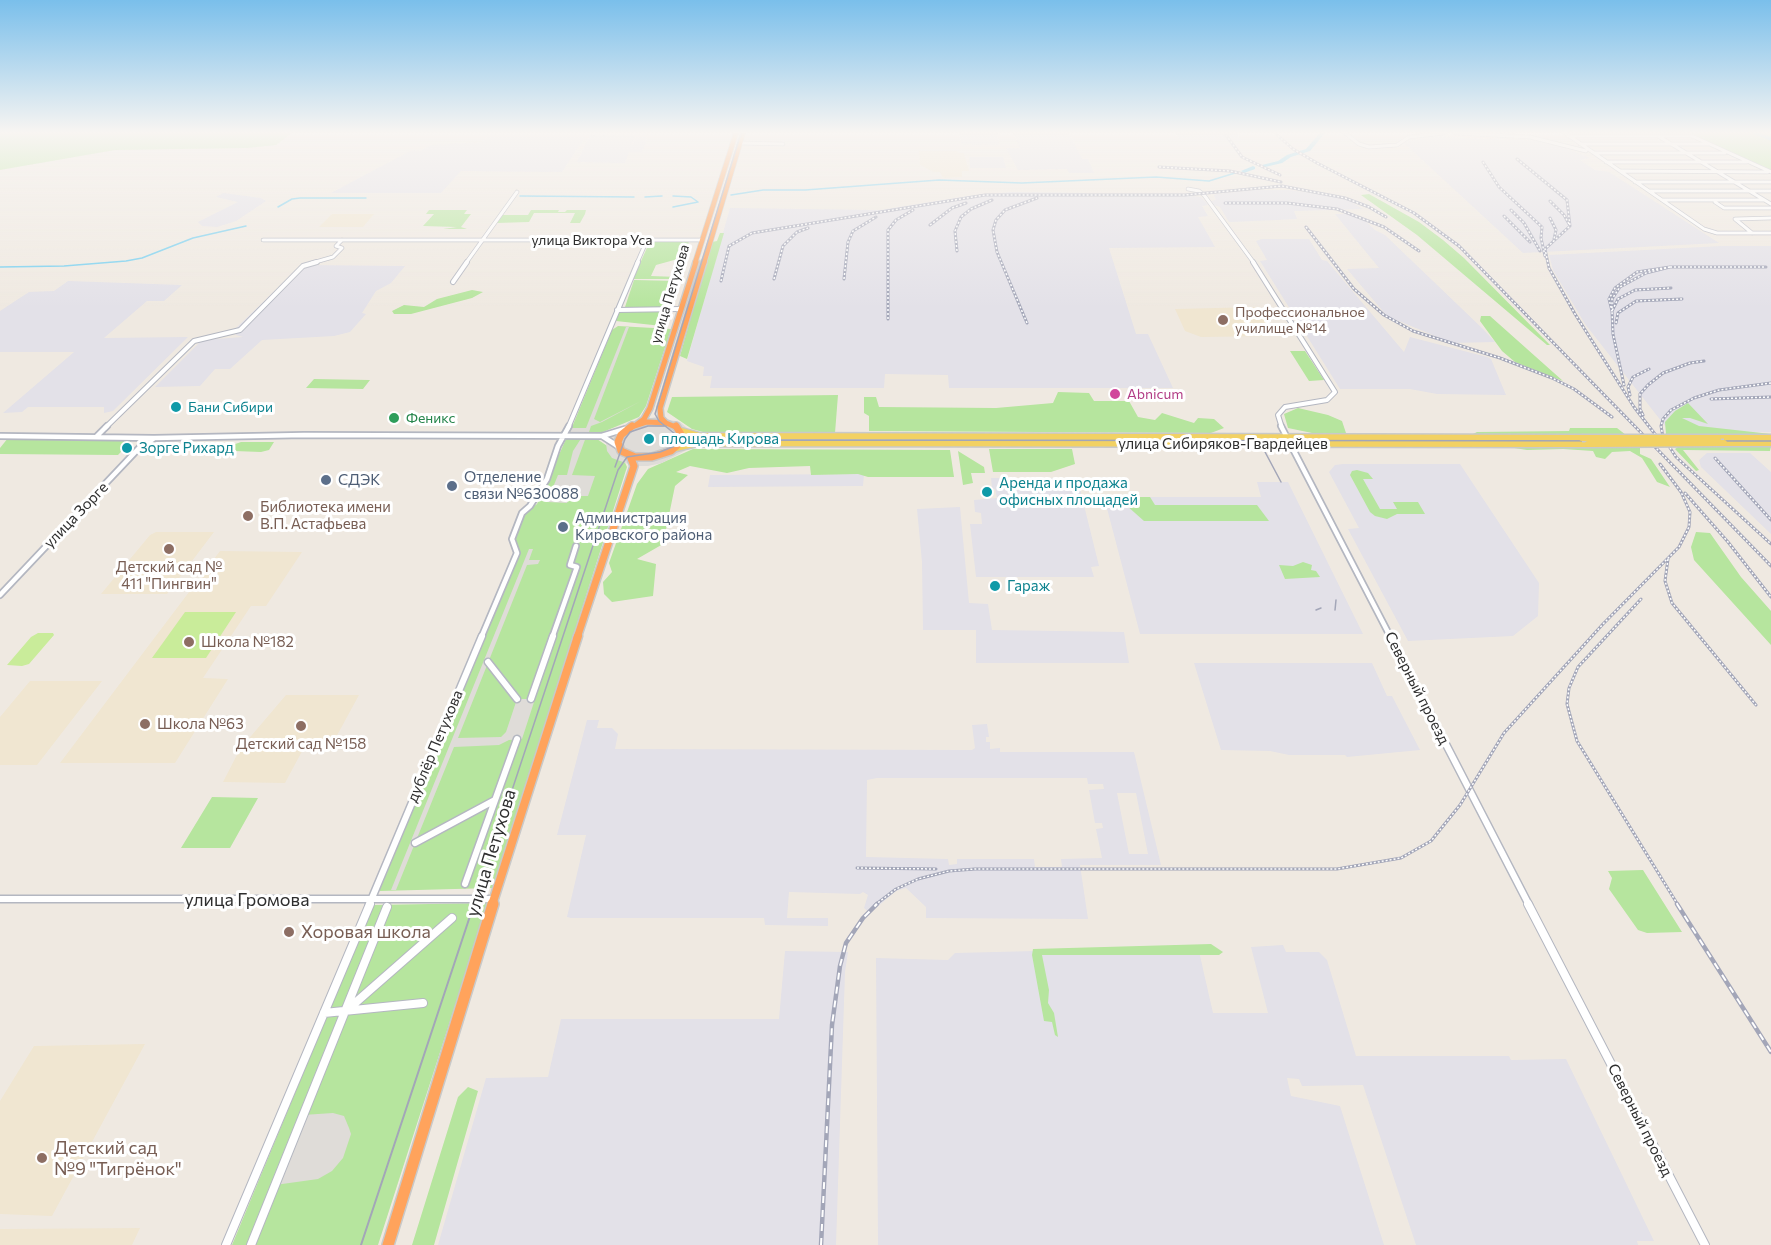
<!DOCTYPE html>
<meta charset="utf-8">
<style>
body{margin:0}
canvas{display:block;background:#efe9e1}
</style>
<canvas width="1771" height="1245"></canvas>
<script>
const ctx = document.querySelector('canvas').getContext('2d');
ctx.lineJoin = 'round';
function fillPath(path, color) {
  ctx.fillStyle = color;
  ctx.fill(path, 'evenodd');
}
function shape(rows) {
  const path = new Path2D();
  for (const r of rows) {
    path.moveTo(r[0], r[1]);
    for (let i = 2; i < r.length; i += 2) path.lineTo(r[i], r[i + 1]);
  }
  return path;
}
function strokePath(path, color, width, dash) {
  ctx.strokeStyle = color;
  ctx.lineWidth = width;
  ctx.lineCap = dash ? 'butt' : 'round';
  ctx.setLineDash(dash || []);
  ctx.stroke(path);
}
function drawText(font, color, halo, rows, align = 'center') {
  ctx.font = font + ' Commissioner,sans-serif';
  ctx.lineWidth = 6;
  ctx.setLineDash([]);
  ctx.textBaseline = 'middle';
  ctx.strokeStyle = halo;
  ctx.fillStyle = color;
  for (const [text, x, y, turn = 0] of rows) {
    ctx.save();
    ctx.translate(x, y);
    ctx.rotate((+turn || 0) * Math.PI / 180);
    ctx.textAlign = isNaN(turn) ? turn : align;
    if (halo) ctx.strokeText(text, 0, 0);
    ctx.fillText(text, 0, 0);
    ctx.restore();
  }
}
fillPath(shape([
 [959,133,997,133,999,145,961,144],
 [1013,133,1069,133,1082,159,1088,159,1094,173,1069,173,1067,169,1018,170,1006,148,1020,148],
 [1175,133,1236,133,1242,140,1180,140],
 [590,135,634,136,632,145,636,137,647,137,642,152,629,152,625,163,577,162],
 [1429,136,1537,141,1563,147,1590,158,1580,160,1595,170,1609,172,1719,243,1523,253,1404,143],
 [487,137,585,137,562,172,461,171,441,193,331,193,412,150,420,151,431,145,483,142],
 [969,157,1003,157,1006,168,970,168],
 [1255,190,1289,190,1325,195,1348,200,1363,209,1294,211,1297,219,1232,222,1229,222,1220,207,1214,205,1211,201,1216,200,1214,195,1217,194],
 [1012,192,1086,193,1088,197,1192,196,1201,197,1208,205,1202,206,1208,216,1198,217,1215,247,1109,248,1136,334,1148,334,1173,388,949,388,948,375,885,374,884,388,710,388,712,376,703,376,704,367,687,361,730,208,880,210,968,196],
 [223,193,261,198,266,201,236,221,217,227,202,226,198,222,238,202,216,197],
 [1335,214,1349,214,1362,218,1375,230,1385,235,1483,329,1495,342,1452,343,1387,316,1347,269,1379,268],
 [1262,239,1309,239,1322,260,1327,261,1404,352,1410,337,1487,357,1491,359,1506,395,1437,394,1410,389,1340,389,1260,261,1267,260,1256,241],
 [1722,246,1771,246,1771,432,1669,431,1585,324,1553,270,1549,255],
 [302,265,405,266,391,283,376,291,362,313,366,314,350,332,334,336,262,340,230,369,215,369,200,386,155,387,202,340,243,337,236,335,236,328],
 [68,281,182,285,164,301,147,301,104,338,188,337,113,411,104,413,104,407,28,407,22,412,3,413,74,352,0,352,0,311,29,292,54,291],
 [1707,453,1750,453,1771,472,1771,534,1701,467,1699,460],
 [1343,464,1460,464,1539,583,1538,616,1513,636,1408,641,1348,529,1359,528,1329,472,1335,465],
 [864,474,863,486,708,487,710,475],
 [991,478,1074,478,1077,488,1080,489,1099,566,1091,567,1094,577,976,577,970,524,982,524,981,513,975,512,974,500,997,498,995,489,992,488],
 [1257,482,1288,482,1363,634,1140,634,1104,497,1261,497],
 [960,507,969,603,988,604,992,630,1124,632,1129,663,976,663,976,630,923,630,922,562,917,509],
 [1194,663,1372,663,1387,696,1392,696,1420,750,1347,757,1345,755,1289,755,1270,751,1221,750],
 [587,720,599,720,597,728,612,728,618,734,615,749,972,750,975,748,972,725,987,724,989,737,986,737,986,742,990,742,990,749,1000,748,1000,752,1134,752,1161,865,1080,865,1088,919,926,918,926,907,906,888,896,891,870,913,864,908,868,895,863,892,860,894,789,892,787,918,828,918,828,926,765,925,764,918,571,918,567,917,586,835,557,835],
 [877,778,1087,778,1088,784,1103,784,1104,789,1089,790,1095,823,1102,823,1103,828,1096,829,1102,858,1061,859,1062,867,1035,867,1034,859,957,859,957,864,949,865,948,859,866,857,867,780],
 [1117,793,1136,793,1148,854,1129,854],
 [1283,945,1286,952,1319,952,1327,960,1356,1056,1509,1056,1511,1060,1566,1059,1654,1241,1637,1241,1638,1245,1416,1245,1363,1085,1302,1086,1299,1079,1287,1078,1291,1096,1340,1106,1384,1245,878,1245,876,958,948,960,955,953,1198,947,1213,1013,1268,1013,1251,947],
 [785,951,848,952,845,972,836,1245,438,1245,486,1078,548,1077,561,1019,779,1019]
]), '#e3e1e8');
fillPath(shape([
 [919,151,957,151,959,153,964,153,969,171,962,171,962,177,943,178,940,172,934,172,920,165],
 [332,214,374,214,363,227,319,227],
 [1259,307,1275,336,1201,337,1185,331,1175,309],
 [156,532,214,532,167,594,101,594,150,535],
 [220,551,302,552,266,606,251,606,203,678,228,679,175,763,60,763],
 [30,681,102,681,37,765,0,765,0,717],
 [286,695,359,695,334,741,307,742,285,783,223,782,240,749],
 [145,1044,52,1216,0,1214,0,1101,34,1046],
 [140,1228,132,1245,0,1245,0,1229]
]), '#f0e6d1');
fillPath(shape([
 [0,133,292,133,276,145,247,148,115,150,0,170],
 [1692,133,1771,133,1771,170,1693,135],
 [1369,194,1419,222,1443,240,1464,258,1550,345,1547,345,1417,235,1361,195],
 [429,210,467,210,464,214,471,214,461,227,467,229,443,229,457,227,423,226,434,214,426,214],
 [531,210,559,210,558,212,565,212,567,210,586,210,585,214,580,223,570,223,575,213,534,213,529,222,496,223,502,215,528,215],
 [720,233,724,233,687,359,680,356,712,242,717,241],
 [650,241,689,241,685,257,656,265,651,276,678,277,678,279,633,279],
 [634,280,677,281,667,308,625,307],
 [472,290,483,292,472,298,411,314,394,314,392,311,404,305,424,307,437,299],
 [619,311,666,311,662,326,616,321],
 [1481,316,1490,316,1563,381,1515,362,1502,351,1480,321],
 [618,326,671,329,646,406,639,417,603,432,570,432,612,330],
 [1290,351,1305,351,1324,380,1309,381],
 [314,379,370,380,363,389,306,388],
 [1058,392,1089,393,1094,401,1129,401,1138,417,1155,420,1162,413,1194,423,1198,418,1214,419,1224,428,1211,433,869,431,869,416,864,413,864,397,876,397,879,407,996,408,1053,403],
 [838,395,835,433,703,432,692,429,667,412,672,397],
 [1688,403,1708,424,1690,418,1682,418,1699,426,1771,434,1666,434,1665,422,1675,411],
 [1298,408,1328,415,1342,421,1346,433,1312,433,1288,428,1284,414],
 [1570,428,1617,428,1626,435,1471,435,1477,432,1569,431],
 [570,437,597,439,622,456,627,467,493,888,379,891,519,553,515,539,526,512,537,504,566,439],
 [8,438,133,439,118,455,0,454,0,448],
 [241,442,274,442,269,450,261,452,234,451,226,453,221,451,224,448],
 [1771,446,1770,451,1683,450,1699,470,1696,471,1675,449,1678,447],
 [1508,447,1640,447,1640,454,1651,459,1670,487,1657,482,1642,458,1630,451,1612,452,1605,459,1596,457,1593,451,1563,449,1527,450],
 [693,449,950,450,954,477,868,477,858,474,811,475,810,466,749,468,727,473,690,466,676,472,688,475,675,486,663,544,637,559,656,564,653,596,612,602,604,594,603,582,612,572,609,563,637,484,648,469],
 [989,449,1072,449,1075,464,1051,472,993,472],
 [958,451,984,467,985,473,971,473,973,483,963,485],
 [1357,470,1368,473,1373,479,1363,479,1380,509,1397,509,1393,502,1418,502,1425,514,1397,514,1387,519,1375,516,1370,512,1350,475,1352,471],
 [1117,497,1150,497,1155,505,1257,505,1269,521,1144,521],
 [1696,532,1710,533,1741,577,1771,611,1771,645,1694,560,1691,547],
 [1303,562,1312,565,1311,570,1316,571,1320,577,1285,579,1279,565,1293,566],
 [212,797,258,798,230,848,181,848],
 [1643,870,1682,932,1647,933,1638,930,1609,889,1612,878,1608,871],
 [488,903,378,1245,232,1245,373,905],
 [1211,944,1223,952,1219,955,1042,955,1049,990,1048,1003,1054,1013,1058,1037,1055,1035,1052,1022,1044,1021,1032,955,1033,949],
 [468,1087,478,1091,434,1245,412,1245,458,1097]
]), '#b6e59e');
fillPath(shape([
 [185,612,236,612,206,658,152,658],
 [38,633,53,633,54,635,29,664,22,666,7,665,31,637]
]), '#c9ec9a');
fillPath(shape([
 [626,327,629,327,594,419,600,422,641,401,602,422,591,426,589,432,570,432,572,428,586,428],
 [656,417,680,422,687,428,691,435,690,443,685,451,662,463,648,466,634,466,612,458,607,451,606,443,610,435,629,422],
 [582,437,586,437,572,475,595,476,588,496,570,496,567,503,547,502,558,475,567,475,573,451],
 [529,549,533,549,529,560,540,560,538,564,527,565,458,738,501,737,506,732,517,699,535,699,522,739,509,740,499,745,454,747,396,890,391,890],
 [333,1113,344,1116,349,1128,351,1134,343,1158,332,1171,318,1179,275,1185,303,1115]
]), '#dfdcd8');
strokePath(shape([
 [731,195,763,190,805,190,939,180,1022,183,1156,177,1209,181,1235,173],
 [520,196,634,197],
 [673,196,691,197,698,202],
 [645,197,662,196],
 [278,207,292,199,300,198,366,198],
 [673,207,698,202],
 [0,267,64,266,126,261,142,258,193,238,246,226]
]), '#75cff0', 1.5);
fillPath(shape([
 [1320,133,1325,133,1310,151,1291,157,1282,163,1265,167,1262,165,1278,161,1287,155,1306,149,1320,133],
 [1752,133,1760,133,1771,137,1771,141,1752,133],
 [1253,166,1255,167,1255,169,1244,173,1241,171,1253,166]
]), '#75cff0');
const minorFar4 = shape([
 [1345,133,1359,144,1369,147,1397,145,1409,137,1444,133],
 [1455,133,1530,137,1586,151],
 [1565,133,1704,229,1717,233,1771,233],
 [1568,136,1692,136,1771,172],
 [1658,136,1771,204],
 [740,143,783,144],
 [1580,144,1708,144],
 [1594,153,1725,153],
 [1606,162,1747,162],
 [1621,171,1768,172],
 [1635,182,1771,182],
 [1188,189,1199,191,1204,195,1254,263],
 [1650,191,1771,191],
 [1662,200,1763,200],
 [1715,202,1724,208,1771,208],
 [1752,233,1735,219,1771,218],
 [263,240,702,240],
 [312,263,333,257,342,248,336,246,342,240],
 [466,263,517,192],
 [637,263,647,240]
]);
const minorFar3 = shape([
 [1253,262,1335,392,1327,400,1285,407,1278,415,1282,428],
 [453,282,467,262],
 [617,310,680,309],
 [105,428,194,341,240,330,303,266,317,262],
 [568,428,638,262]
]);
const minorFar2 = shape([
 [1281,426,1391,638],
 [0,436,154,438,304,435,602,436,625,429],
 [97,436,107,426],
 [602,436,619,447],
 [0,595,140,447,153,439],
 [481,638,517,553,512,539,522,513,530,506,547,479,558,446,569,426],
 [552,638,577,567,570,565,576,546]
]);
const minorFar1 = shape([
 [1390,636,1529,905],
 [488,662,517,699],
 [531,699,553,636],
 [415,843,495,800],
 [465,884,517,739],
 [0,899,494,899],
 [369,905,482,636]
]);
const minor = shape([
 [1528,904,1705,1245],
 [346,1011,452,918],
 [324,1013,423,1003],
 [226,1245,370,904],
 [251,1245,387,907]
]);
const major = shape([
 [681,431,699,436,1582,438],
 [1718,438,1771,438],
 [1724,443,1771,443],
 [676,448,697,443,1588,444]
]);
const highwayFar4 = shape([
 [695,263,736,133],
 [704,263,743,133]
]);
const highwayFar3 = shape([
 [666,423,661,418,660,408,704,262],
 [636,425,644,419,650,408,696,262],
 [629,428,647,422,666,423,678,428]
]);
const highwayFar2 = shape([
 [632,426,621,435,618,442,621,451,635,457,652,457,671,451,680,443,682,436,676,426],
 [577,638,634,466,630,456]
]);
const highwayFar1 = shape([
 [492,905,578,636]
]);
const highway = shape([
 [388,1245,493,904]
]);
strokePath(minorFar4, '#b4b7c1', 4.5);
strokePath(minorFar3, '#b4b7c1', 6);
strokePath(minorFar2, '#b4b7c1', 8);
strokePath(minorFar1, '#b4b7c1', 9);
strokePath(minor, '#b4b7c1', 10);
strokePath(major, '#c9c9c9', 9);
strokePath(highwayFar4, '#c9c9c9', 6);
strokePath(highwayFar3, '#c9c9c9', 8);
strokePath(highwayFar2, '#c9c9c9', 10);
strokePath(highwayFar1, '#c9c9c9', 11);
strokePath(highway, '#c9c9c9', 14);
strokePath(minorFar4, '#fff', 3);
strokePath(minorFar3, '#fff', 4);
strokePath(minorFar2, '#fff', 4.5);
strokePath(minorFar1, '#fff', 6);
strokePath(minor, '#fff', 8);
strokePath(major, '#f2d163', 6);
strokePath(highwayFar4, '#ffa35c', 4.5);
strokePath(highwayFar3, '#ffa35c', 5);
strokePath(highwayFar2, '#ffa35c', 7);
strokePath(highwayFar1, '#ffa35c', 8);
strokePath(highway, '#ffa35c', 11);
strokePath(shape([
 [694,438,675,434,659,421,655,414,741,133],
 [1251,442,1264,450,1281,482],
 [615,467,625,439,630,432,648,426,666,426],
 [1316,610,1321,608],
 [1335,610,1336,600],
 [474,905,618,470,627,457,660,452,687,441,701,440,1771,441]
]), '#a3a6b8', 1.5);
strokePath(shape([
 [361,1245,474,904]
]), '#a3a6b8', 2);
const railFar1 = shape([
 [1275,133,1293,149,1317,163,1414,213,1459,246,1771,566],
 [1226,135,1242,157,1280,175],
 [1517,159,1567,200,1570,226,1545,249,1549,268,1575,314,1634,407,1658,438],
 [1483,162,1499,187,1542,227,1541,238,1545,256],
 [1159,167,1230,171,1281,182],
 [1550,201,1564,215,1569,224],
 [1225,203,1287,203,1337,209,1384,227,1419,251],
 [1511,210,1524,223,1540,251],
 [1504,216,1530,242],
 [1550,218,1556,230,1554,239],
 [930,225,952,208,966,203],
 [1306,227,1354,289,1384,315,1413,331,1500,358,1552,378,1574,389,1612,417],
 [957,251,955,231,961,217,971,209,992,200],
 [1670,267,1766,267],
 [1670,267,1646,273,1620,287,1612,299,1612,311,1609,299,1615,288,1637,272,1670,267],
 [774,279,783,246,797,232,808,228],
 [844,279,848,242,853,231,876,217],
 [721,281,729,246,752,233,985,195,1185,195,1282,186,1345,198,1369,207,1386,217],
 [888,319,888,230,896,220,913,210],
 [1027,323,997,252,993,230,996,220,1005,210,1037,198],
 [1616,323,1618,313,1636,301,1682,299],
 [1771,383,1719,390,1694,398,1671,410,1663,419,1661,426,1663,437,1676,457,1771,544],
 [1624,385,1613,334,1612,311,1618,299,1635,290,1671,288],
 [1630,395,1628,387,1633,377,1649,369],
 [1711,399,1771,397],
 [1643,415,1640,409,1640,394,1648,385,1663,373,1690,363,1704,361],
 [1715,458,1771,520],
 [1685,493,1728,542,1771,597],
 [1668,559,1665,581,1672,603,1756,705],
 [1641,599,1578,667,1569,688,1567,704,1577,741,1678,905],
 [857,868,936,869],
 [875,905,896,889,918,879,949,871,975,869,1337,869,1401,858,1431,841,1460,805,1504,733,1603,624,1679,547,1689,527,1690,512,1681,492,1660,464]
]);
const rail = shape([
 [1677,904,1771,1052],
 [821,1245,832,1025,840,966,846,943,863,918,877,904]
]);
strokePath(railFar1, '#a3a6b8', 3);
strokePath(rail, '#a3a6b8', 4.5);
strokePath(railFar1, '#fff', 1.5, [2]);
strokePath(rail, '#fff', 2, [7]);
const majorBridge = shape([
 [1582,438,1718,438],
 [1588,444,1724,443]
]);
strokePath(majorBridge, '#c9c9c9', 9, []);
strokePath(majorBridge, '#f2d163', 6);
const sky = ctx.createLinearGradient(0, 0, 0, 308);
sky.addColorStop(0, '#7abfeb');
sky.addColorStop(0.43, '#f8f5f2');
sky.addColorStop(1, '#f8f5f200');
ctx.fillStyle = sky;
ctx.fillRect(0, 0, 1771, 308);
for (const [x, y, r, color] of [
 [1223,320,6,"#8d6e63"],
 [1115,394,6,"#d1479c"],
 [176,407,6,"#0f9aa8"],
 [394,418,6,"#2e9e5b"],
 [649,439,6,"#0f9aa8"],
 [127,448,6,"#0f9aa8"],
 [326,480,6,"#5c6f8a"],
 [452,486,6,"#5c6f8a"],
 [987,492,6,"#0f9aa8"],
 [248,516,6,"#8d6e63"],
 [563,527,6,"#5c6f8a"],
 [169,549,6,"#8d6e63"],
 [995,586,6,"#0f9aa8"],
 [189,642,6,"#8d6e63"],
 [145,724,6,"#8d6e63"],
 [301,726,6,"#8d6e63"],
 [289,932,6,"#8d6e63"],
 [42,1158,6,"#8d6e63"]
]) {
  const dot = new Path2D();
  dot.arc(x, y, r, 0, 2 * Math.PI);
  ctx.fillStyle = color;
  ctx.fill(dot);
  strokePath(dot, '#fff', 2);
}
drawText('14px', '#2e2e2e', '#fff', [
 ["улица Виктора Уса",592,240],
 ["улица Петухова",670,294,-73]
]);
drawText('14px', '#785e54', '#fff', [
 ["Профессиональное",1235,312],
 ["училище №14",1235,328]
], 'left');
drawText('14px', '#b23c85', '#fff', [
 ["Abnicum",1127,394]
], 'left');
drawText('14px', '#0d838f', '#fff', [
 ["Бани Сибири",188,407]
], 'left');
drawText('14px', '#27864d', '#fff', [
 ["Феникс",406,418]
], 'left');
drawText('15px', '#0d838f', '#fff', [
 ["площадь Кирова",661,439],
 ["Зорге Рихард",139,448],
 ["Аренда и продажа",999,483],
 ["офисных площадей",999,500],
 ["Гараж",1007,586]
], 'left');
drawText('15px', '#2e2e2e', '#fff', [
 ["улица Сибиряков-Гвардейцев",1223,444],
 ["улица Зорге",76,515,-46],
 ["Северный проезд",1417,688,63],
 ["дублёр Петухова",435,746,-67],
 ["Северный проезд",1640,1120,63]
]);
drawText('15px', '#4e5e75', '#fff', [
 ["Отделение",464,477],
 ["связи №630088",464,494],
 ["СДЭК",338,480],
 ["Администрация",575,518],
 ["Кировского района",575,535]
], 'left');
drawText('15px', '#785e54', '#fff', [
 ["Библиотека имени",260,507],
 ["В.П. Астафьева",260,524],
 ["Детский сад №",169,567,"center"],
 ["411 \"Пингвин\"",169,584,"center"],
 ["Школа №182",201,642],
 ["Школа №63",157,724],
 ["Детский сад №158",301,744,"center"]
], 'left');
drawText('18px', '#2e2e2e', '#fff', [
 ["улица Петухова",491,853,-73],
 ["улица Громова",247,900]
]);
drawText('18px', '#785e54', '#fff', [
 ["Хоровая школа",301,932],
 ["Детский сад",54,1148],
 ["№9 \"Тигрёнок\"",54,1169]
], 'left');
</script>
